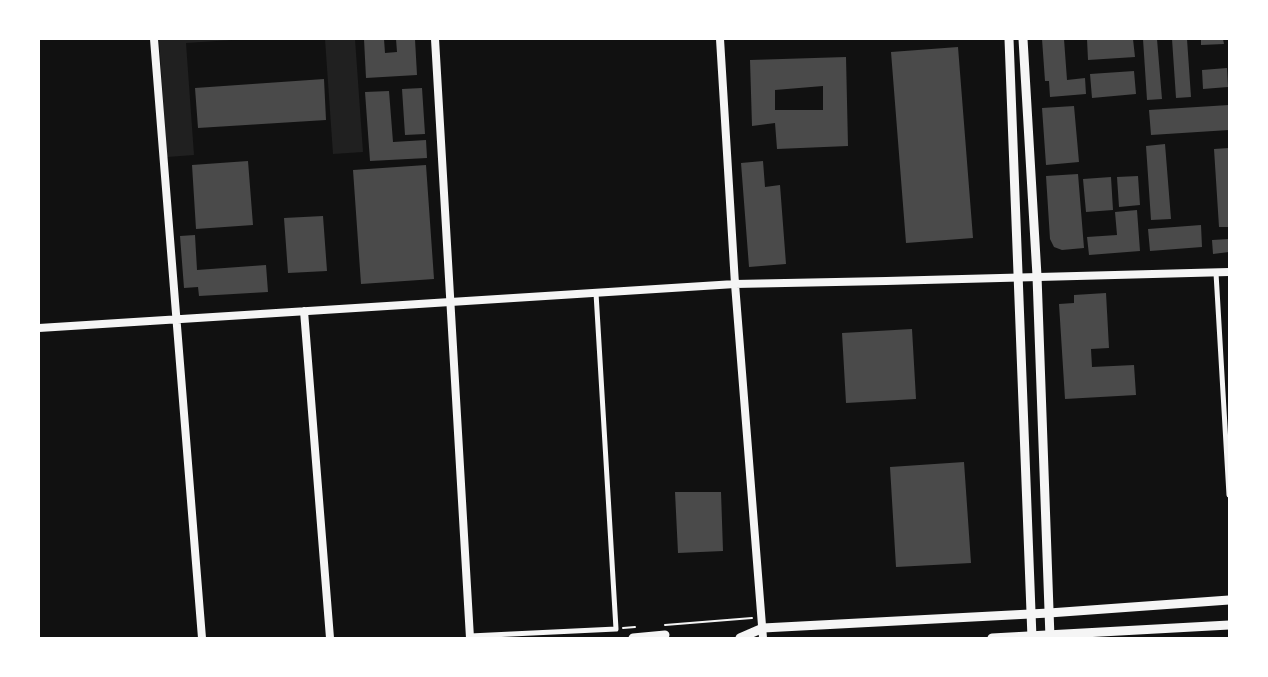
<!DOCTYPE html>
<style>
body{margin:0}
#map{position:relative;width:1268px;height:677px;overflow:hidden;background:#111;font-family:Raleway,sans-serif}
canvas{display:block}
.frame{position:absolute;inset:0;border:40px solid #fff;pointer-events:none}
</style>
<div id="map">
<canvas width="1268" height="677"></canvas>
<div class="frame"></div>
</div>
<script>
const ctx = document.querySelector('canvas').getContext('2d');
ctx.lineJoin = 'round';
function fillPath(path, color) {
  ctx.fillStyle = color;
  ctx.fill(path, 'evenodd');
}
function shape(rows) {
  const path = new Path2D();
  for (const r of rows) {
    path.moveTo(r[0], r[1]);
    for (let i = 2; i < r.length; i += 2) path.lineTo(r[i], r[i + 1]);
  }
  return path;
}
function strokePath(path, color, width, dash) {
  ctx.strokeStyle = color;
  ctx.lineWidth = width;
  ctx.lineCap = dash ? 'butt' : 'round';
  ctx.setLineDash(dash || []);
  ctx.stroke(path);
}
fillPath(shape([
 [159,39,247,39,186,43,194,155,167,157],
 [325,39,355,39,363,152,333,154]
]), '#202020');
fillPath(shape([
 [364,39,384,39,385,53,397,52,396,39,415,39,417,75,366,78],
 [1042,39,1064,39,1067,80,1085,78,1086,94,1050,97,1049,81,1045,81],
 [1087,39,1133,39,1135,57,1088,60],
 [1143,39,1157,39,1162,99,1147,100],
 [1172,39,1187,39,1191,97,1176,98],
 [1201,39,1223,39,1224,44,1201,45],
 [958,47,973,238,906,243,891,52],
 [846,57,848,146,777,149,775,123,752,126,750,60],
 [823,86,823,110,775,110,775,90],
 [1227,68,1228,87,1203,89,1202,70],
 [1134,71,1136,94,1092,98,1090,74],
 [324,79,326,120,198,128,195,88],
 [422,88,425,134,405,135,402,89],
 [389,91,393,142,426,140,427,158,370,161,365,92],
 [1229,105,1229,130,1151,135,1149,110],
 [1074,106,1079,162,1046,165,1042,108],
 [1165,144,1171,219,1151,220,1146,146],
 [1229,148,1229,227,1219,227,1214,149],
 [248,161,253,225,196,229,192,165],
 [763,161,765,187,780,185,786,264,749,267,741,163],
 [426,165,434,279,361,284,353,170],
 [1078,174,1084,248,1062,250,1054,247,1050,239,1046,176],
 [1138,176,1140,205,1119,207,1117,177],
 [1111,177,1113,210,1086,212,1083,179],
 [1137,210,1140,251,1089,255,1087,237,1117,235,1115,212],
 [323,216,327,271,288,273,284,218],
 [1201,225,1202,247,1150,251,1148,229],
 [195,235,197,270,266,265,268,292,199,296,198,287,184,288,180,236],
 [1229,239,1229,252,1213,254,1212,240],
 [1106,293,1109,348,1091,349,1092,367,1134,365,1136,395,1065,399,1059,304,1074,303,1074,295],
 [912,329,916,399,846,403,842,333],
 [964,462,971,563,896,567,890,467],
 [675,492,721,492,723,551,678,553]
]), '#4a4a4a');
strokePath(shape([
 [665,625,752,618],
 [623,628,635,627]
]), '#f5f5f5', 2);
strokePath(shape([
 [1216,273,1229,495],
 [470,636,616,629,596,293]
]), '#f5f5f5', 5);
strokePath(shape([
 [154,39,202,638],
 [435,39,470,638],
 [720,39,735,284,763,638],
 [304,311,330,638],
 [39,328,735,284,886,281,1229,272]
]), '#f5f5f5', 8);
strokePath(shape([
 [740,638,763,628,1049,613,1229,600],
 [992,638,1229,625]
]), '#f5f5f5', 9);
strokePath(shape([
 [1009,39,1032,638],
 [1023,39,1037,276,1050,638],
 [633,638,665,635]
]), '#f5f5f5', 9);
</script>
